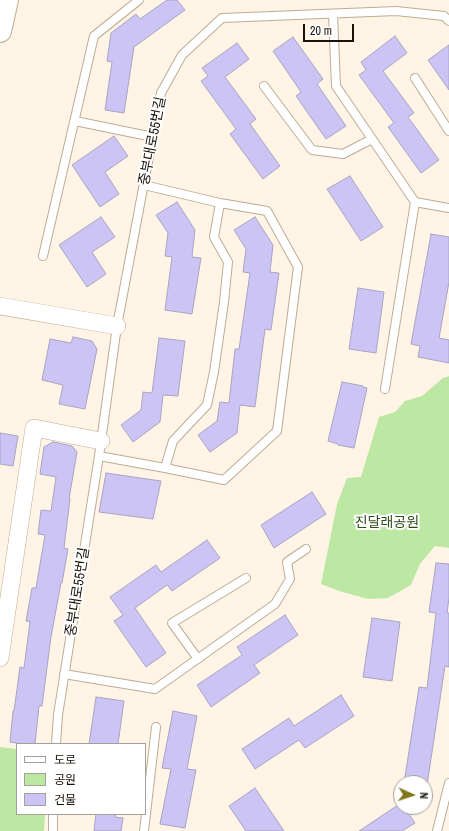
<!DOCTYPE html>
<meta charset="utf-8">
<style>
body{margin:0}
#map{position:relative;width:449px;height:831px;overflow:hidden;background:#fff4e5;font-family:"Archivo Narrow","Noto Sans KR",sans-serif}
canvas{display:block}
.legend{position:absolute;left:16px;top:743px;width:130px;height:72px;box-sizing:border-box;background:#fff;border:1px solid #a3a09d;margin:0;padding:5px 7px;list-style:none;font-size:12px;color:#181209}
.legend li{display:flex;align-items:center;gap:8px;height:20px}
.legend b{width:20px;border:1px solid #a3a09d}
.north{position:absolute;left:393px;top:775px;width:40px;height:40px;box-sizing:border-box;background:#fff;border:1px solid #a3a09d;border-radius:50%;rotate:93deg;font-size:11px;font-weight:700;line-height:16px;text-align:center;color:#181209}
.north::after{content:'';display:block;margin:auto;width:14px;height:18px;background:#80771b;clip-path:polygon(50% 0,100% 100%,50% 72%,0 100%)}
.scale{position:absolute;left:303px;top:24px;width:51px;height:18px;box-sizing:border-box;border:2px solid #181209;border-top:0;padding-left:5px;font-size:12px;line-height:14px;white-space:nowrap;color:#181209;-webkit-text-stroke:3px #fff;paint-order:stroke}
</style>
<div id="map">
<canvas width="449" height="831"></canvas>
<ul class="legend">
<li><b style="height:5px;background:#fff"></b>도로</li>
<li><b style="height:11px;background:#bde8a3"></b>공원</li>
<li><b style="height:11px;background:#cbc4f5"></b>건물</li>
</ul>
<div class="north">N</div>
<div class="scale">20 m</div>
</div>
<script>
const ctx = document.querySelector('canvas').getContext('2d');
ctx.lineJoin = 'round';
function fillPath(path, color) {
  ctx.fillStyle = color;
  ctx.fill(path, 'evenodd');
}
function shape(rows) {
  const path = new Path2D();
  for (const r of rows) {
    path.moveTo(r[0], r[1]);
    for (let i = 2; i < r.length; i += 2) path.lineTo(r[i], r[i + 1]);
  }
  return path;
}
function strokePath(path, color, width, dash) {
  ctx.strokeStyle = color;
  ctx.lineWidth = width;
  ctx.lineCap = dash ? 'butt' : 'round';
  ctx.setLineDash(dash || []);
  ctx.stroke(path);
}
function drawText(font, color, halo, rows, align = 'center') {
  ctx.font = font + ' "Archivo Narrow","Noto Sans KR",sans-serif';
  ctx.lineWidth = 4;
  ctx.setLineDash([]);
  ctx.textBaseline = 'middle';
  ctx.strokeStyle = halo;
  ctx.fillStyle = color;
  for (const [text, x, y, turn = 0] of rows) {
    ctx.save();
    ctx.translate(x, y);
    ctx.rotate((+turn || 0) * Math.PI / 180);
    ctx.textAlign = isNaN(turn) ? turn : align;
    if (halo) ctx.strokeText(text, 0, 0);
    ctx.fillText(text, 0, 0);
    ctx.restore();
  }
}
fillPath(shape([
 [449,376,449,548,435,546,420,564,411,585,388,598,368,599,339,591,321,584,337,504,347,478,361,477,379,417,395,412,405,401,422,396,443,378],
 [0,747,17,749,17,814,45,814,44,831,0,831]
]), '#bde8a3');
const building = shape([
 [167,0,177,0,185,10,134,47,124,113,105,110,112,62,107,61,111,33,136,14,140,19,167,0],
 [395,36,407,53,383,71,414,113,408,117,439,160,421,173,388,127,394,123,359,75,366,70,361,62,395,36],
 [293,37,323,79,317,84,346,126,326,139,296,96,301,92,273,51,293,37],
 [237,43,249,59,225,77,256,119,250,124,280,166,263,179,230,134,236,129,201,81,208,76,202,68,237,43],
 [449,45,449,90,428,60,449,45],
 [114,136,128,156,105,172,119,194,100,207,72,165,114,136],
 [350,176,383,227,361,241,327,189,350,176],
 [177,202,195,230,192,257,201,258,192,314,165,310,172,257,165,256,168,233,156,215,177,202],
 [101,217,115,237,92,252,106,274,87,287,59,245,101,217],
 [255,217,273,245,270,272,279,273,271,330,265,329,255,407,240,405,237,433,210,452,198,435,217,421,220,402,229,403,235,349,239,349,250,273,243,272,246,249,234,230,255,217],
 [431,234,449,237,449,282,439,338,449,340,449,363,418,357,420,346,411,344,431,234],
 [358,288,384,292,376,353,349,349,358,288],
 [73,337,92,341,97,349,85,409,59,404,63,385,42,380,50,339,71,343,73,337],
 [159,338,185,341,178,396,163,395,160,422,133,442,121,425,141,410,143,392,152,393,159,338],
 [342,382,363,386,363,387,367,388,354,448,338,445,338,444,328,441,342,382],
 [0,433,18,436,13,466,0,464,0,433],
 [53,442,72,446,77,452,69,499,70,499,64,548,68,549,62,583,61,583,51,637,42,706,39,706,35,744,22,744,10,742,13,711,14,711,20,667,24,668,30,622,26,621,32,588,36,588,45,535,38,534,41,510,51,511,56,477,40,474,44,447,53,442],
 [106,473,161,481,153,519,99,512,106,473],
 [312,492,326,514,274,548,261,525,312,492],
 [207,540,220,558,172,591,167,585,135,608,166,653,146,667,114,621,123,615,110,597,156,565,161,572,207,540],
 [436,563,449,564,449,598,447,613,449,613,449,667,445,666,426,792,425,792,425,783,404,783,419,687,427,688,436,613,429,612,436,563],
 [285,615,298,635,254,665,260,673,211,707,197,685,242,655,237,647,285,615],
 [372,618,400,622,392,681,363,677,372,618],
 [341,695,354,716,305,748,299,740,255,769,242,749,289,718,294,726,341,695],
 [96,697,124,701,118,744,89,744,96,697],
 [173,711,197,716,187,769,196,770,185,828,160,824,171,769,162,768,173,711],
 [255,788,284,831,246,831,229,806,255,788],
 [401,803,401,807,404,807,415,823,402,831,359,831,401,803],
 [96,814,116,814,115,817,123,818,121,831,94,831,96,814]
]);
fillPath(building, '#cbc4f5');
strokePath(building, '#a9a5c1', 1);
const service = shape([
 [333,14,336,86,415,202,449,208],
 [415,78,449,131],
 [264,86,312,150,343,154,372,139],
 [75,121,153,137],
 [43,256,94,36,139,0],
 [385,389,415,202],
 [99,456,165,468,224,480,277,431,298,267,267,211,220,203,144,185],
 [165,468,173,441,207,405,214,372,224,302,228,262,214,237,220,203],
 [198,659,172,623,246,578],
 [64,674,155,689,275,604,290,579,287,562,306,549],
 [56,744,58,715,99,456,117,326,161,93,182,55,222,18,396,11,444,16,449,21],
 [53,831,53,814],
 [144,831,156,727],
 [437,831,449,783]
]);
const minor = shape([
 [0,306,117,326],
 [0,658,34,428,101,441]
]);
const primary = shape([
 [0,31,7,0]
]);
strokePath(service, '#bdac93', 10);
strokePath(minor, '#bdac93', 18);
strokePath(primary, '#bdac93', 24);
strokePath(service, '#fff', 8);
strokePath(minor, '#fff', 17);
strokePath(primary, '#fff', 22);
drawText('14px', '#181209', '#fff', [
 ["중부대로55번길",153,141,-79],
 ["중부대로55번길",78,592,-81]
]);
drawText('14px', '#2f4d19', '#fff', [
 ["진달래공원",387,523]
]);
</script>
